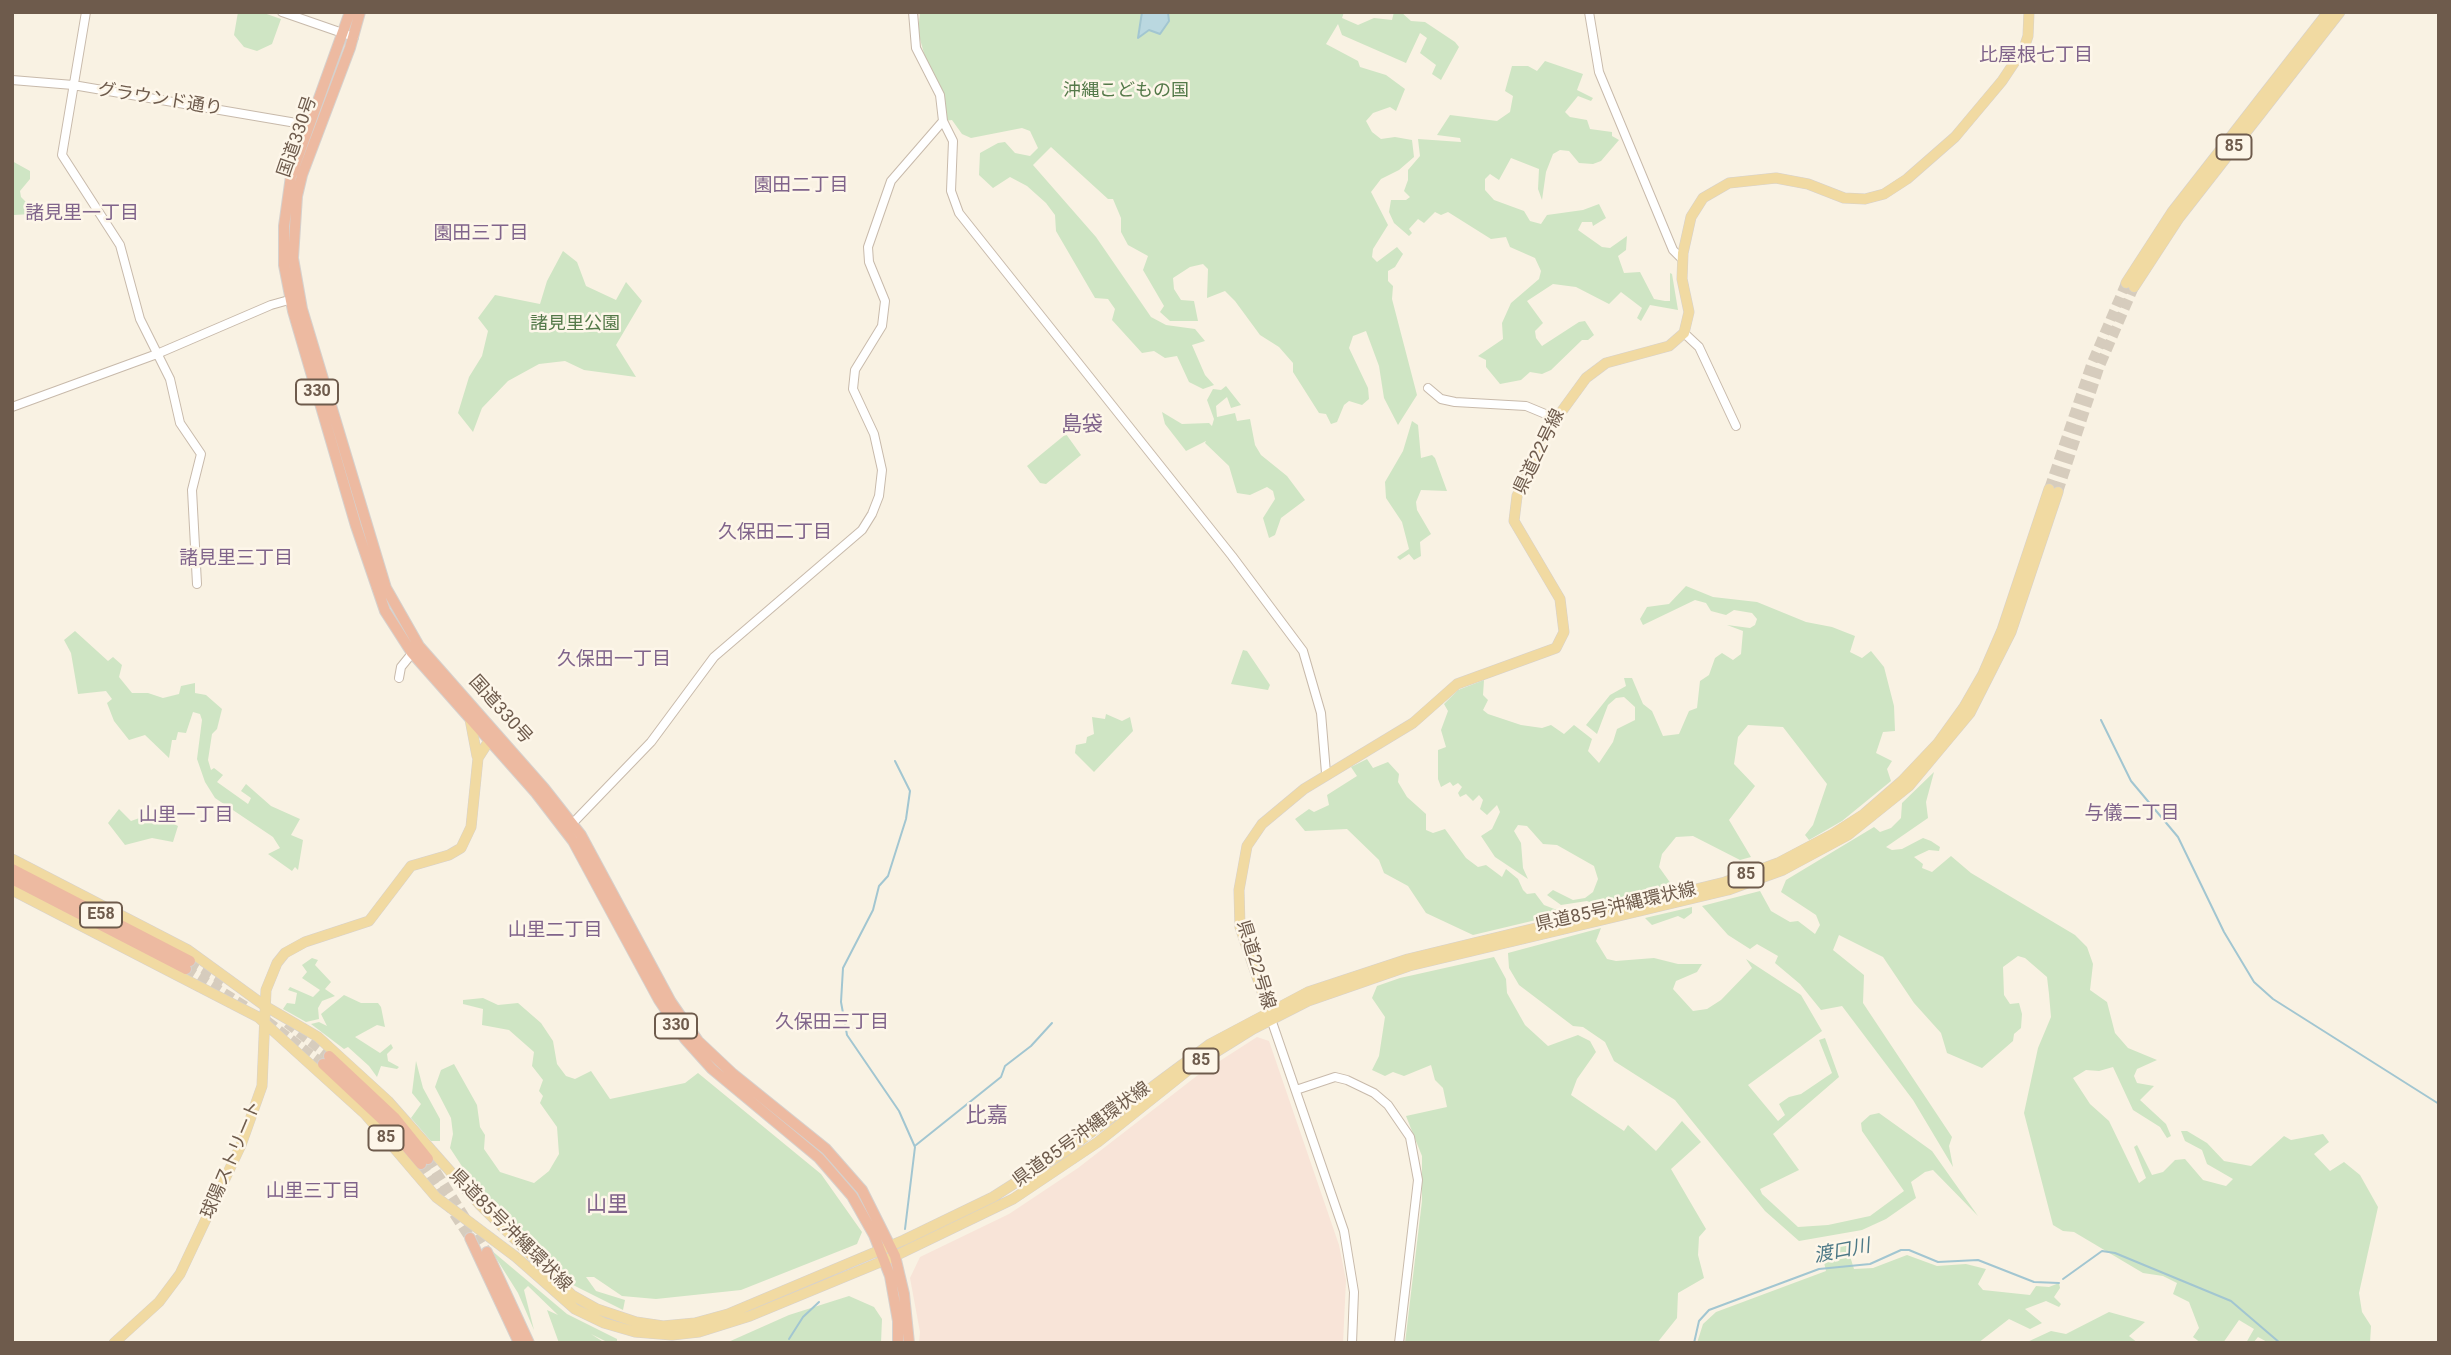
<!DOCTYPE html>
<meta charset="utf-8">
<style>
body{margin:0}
#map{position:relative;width:2451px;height:1355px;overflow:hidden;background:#f9f2e3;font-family:Roboto,sans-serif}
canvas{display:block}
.frame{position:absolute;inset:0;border:14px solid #6e5b4c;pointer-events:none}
</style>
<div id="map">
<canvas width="2451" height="1355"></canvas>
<div class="frame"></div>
</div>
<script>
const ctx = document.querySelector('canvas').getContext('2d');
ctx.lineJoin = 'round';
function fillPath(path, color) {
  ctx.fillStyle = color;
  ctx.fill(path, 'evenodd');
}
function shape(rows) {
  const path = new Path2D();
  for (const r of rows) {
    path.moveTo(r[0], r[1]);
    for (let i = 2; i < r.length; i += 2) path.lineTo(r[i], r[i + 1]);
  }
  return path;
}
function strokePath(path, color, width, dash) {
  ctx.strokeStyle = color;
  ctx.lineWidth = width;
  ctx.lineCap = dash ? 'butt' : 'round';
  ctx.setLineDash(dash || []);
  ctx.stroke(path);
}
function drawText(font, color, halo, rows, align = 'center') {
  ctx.font = font + ' Roboto,"Noto Sans JP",sans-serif';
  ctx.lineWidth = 5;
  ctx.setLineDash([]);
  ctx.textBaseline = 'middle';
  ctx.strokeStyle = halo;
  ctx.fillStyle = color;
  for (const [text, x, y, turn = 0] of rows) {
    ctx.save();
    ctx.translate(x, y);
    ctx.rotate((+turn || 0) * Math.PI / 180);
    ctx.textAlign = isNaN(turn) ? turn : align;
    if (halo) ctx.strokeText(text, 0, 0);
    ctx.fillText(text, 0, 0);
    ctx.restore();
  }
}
fillPath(shape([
 [1257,1037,1269,1041,1339,1245,1346,1280,1343,1343,919,1343,920,1332,910,1278,920,1257,1009,1214,1078,1168,1198,1075]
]), '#f8e4d8');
fillPath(shape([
 [238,12,261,12,281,19,272,44,257,51,244,47,234,35],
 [920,12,1344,12,1342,18,1358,25,1374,18,1392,20,1394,12,1401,12,1411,21,1425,22,1455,42,1459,47,1441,80,1432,74,1436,65,1420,53,1427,38,1420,33,1406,63,1342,35,1338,24,1326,44,1358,61,1360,67,1386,75,1405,89,1396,111,1390,107,1373,113,1366,121,1372,132,1381,139,1395,137,1412,140,1414,157,1399,170,1381,179,1371,192,1388,225,1373,249,1372,257,1377,262,1397,247,1403,254,1395,267,1388,271,1388,281,1393,286,1392,299,1417,395,1398,425,1384,398,1379,366,1366,331,1353,336,1349,348,1368,388,1369,399,1362,405,1349,401,1344,405,1337,422,1331,424,1326,414,1319,413,1293,372,1293,363,1279,347,1260,335,1235,301,1225,291,1207,298,1208,269,1203,264,1190,267,1173,278,1174,289,1181,300,1194,301,1198,321,1170,321,1160,312,1164,306,1143,270,1148,256,1128,245,1121,232,1121,218,1113,199,1108,199,1051,147,1033,165,1096,237,1151,317,1166,325,1195,329,1205,341,1192,345,1205,375,1214,385,1203,389,1189,382,1177,356,1165,358,1154,351,1142,353,1112,320,1115,309,1108,299,1095,298,1056,231,1055,215,1046,203,1027,186,1010,177,993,188,979,175,980,153,998,143,1005,142,1015,153,1030,156,1038,148,1030,131,1022,128,971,138,962,134,952,120,943,121,918,32],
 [1545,61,1583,74,1577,90,1593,98,1591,101,1578,96,1565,112,1570,117,1587,120,1590,129,1612,132,1612,136,1619,140,1601,161,1593,164,1579,163,1569,151,1560,150,1553,154,1546,172,1542,200,1538,189,1539,169,1511,158,1499,180,1490,174,1485,179,1485,190,1494,200,1524,211,1530,221,1541,224,1547,215,1583,210,1599,204,1606,218,1593,226,1592,222,1582,222,1578,230,1602,247,1610,248,1627,236,1626,250,1618,256,1624,273,1640,272,1654,299,1665,301,1670,301,1670,273,1672,274,1678,310,1650,305,1641,321,1637,318,1642,308,1621,292,1609,304,1576,287,1553,284,1527,301,1543,323,1535,331,1536,338,1542,346,1579,322,1585,321,1594,335,1588,340,1582,340,1551,370,1542,374,1530,372,1521,380,1500,384,1486,367,1486,360,1478,356,1503,339,1502,323,1511,303,1539,279,1541,271,1535,258,1510,247,1506,237,1491,239,1448,212,1441,215,1435,212,1424,223,1418,219,1409,229,1412,233,1409,236,1394,223,1389,212,1391,200,1406,200,1410,197,1404,191,1408,180,1408,170,1420,156,1418,139,1461,142,1460,138,1437,135,1450,115,1497,121,1510,112,1513,96,1505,91,1512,66,1528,66,1537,71],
 [12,161,30,171,30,179,20,191,21,197,34,210,31,214,14,215],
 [563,251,577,262,586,286,616,300,626,282,642,301,616,345,636,377,584,370,565,361,539,364,508,381,482,408,473,432,458,413,469,377,482,356,488,331,478,318,495,295,540,304,547,281],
 [1226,386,1241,405,1231,408,1227,397,1216,406,1217,417,1235,413,1237,421,1250,419,1255,445,1261,455,1287,476,1305,500,1281,518,1275,535,1269,538,1263,518,1275,499,1273,491,1267,487,1250,495,1237,493,1229,466,1205,443,1206,441,1186,451,1165,424,1162,412,1182,424,1209,423,1212,426,1214,419,1207,400,1213,389,1221,390],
 [1412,421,1418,425,1421,458,1432,455,1435,458,1447,491,1421,490,1416,502,1417,510,1431,534,1420,542,1421,556,1414,560,1409,554,1400,560,1397,557,1409,549,1402,522,1386,498,1385,482,1403,451],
 [1066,434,1081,455,1046,484,1040,483,1027,466],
 [1686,586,1713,597,1757,602,1806,622,1832,627,1855,636,1850,652,1862,658,1871,651,1884,667,1894,706,1895,731,1883,732,1876,753,1892,761,1887,769,1891,781,1842,821,1809,840,1805,835,1813,825,1827,784,1783,727,1748,725,1738,737,1734,764,1755,786,1729,820,1751,857,1740,860,1693,836,1676,837,1662,854,1659,867,1674,888,1597,905,1587,901,1561,905,1547,895,1553,890,1573,900,1585,898,1593,892,1598,879,1594,866,1557,845,1543,844,1527,826,1518,825,1514,831,1521,843,1523,868,1528,879,1495,857,1481,836,1492,829,1500,812,1497,805,1487,815,1480,809,1483,800,1479,795,1473,801,1466,794,1460,797,1458,793,1462,787,1458,783,1453,786,1450,782,1441,787,1438,779,1438,750,1446,747,1441,730,1448,711,1444,704,1458,690,1484,680,1483,695,1488,700,1483,710,1488,714,1521,725,1542,728,1551,725,1564,734,1574,725,1592,739,1588,751,1599,763,1613,742,1617,729,1635,720,1635,707,1624,697,1616,698,1608,705,1597,734,1586,725,1610,695,1626,686,1624,678,1632,678,1643,704,1652,711,1663,736,1679,734,1689,711,1697,708,1700,681,1709,675,1715,658,1722,653,1733,660,1741,654,1743,631,1727,625,1750,628,1755,625,1757,619,1752,613,1734,610,1726,615,1711,611,1706,603,1695,600,1643,625,1640,619,1647,607,1669,604],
 [75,631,108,661,113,657,122,665,119,677,132,693,148,693,163,698,179,694,181,686,195,683,195,693,206,695,222,709,217,729,212,734,208,760,211,770,214,768,223,775,217,782,248,804,251,798,241,791,246,784,271,806,300,819,291,835,303,840,298,870,295,867,292,871,268,854,280,848,273,837,215,798,205,782,197,759,202,720,200,714,193,712,186,733,178,732,176,740,172,740,169,758,145,735,129,740,114,721,107,703,112,699,106,691,78,694,71,653,64,640],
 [1243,650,1247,651,1270,685,1268,690,1231,684],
 [1106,714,1122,721,1130,717,1133,731,1094,772,1075,753,1076,745,1086,743,1087,737,1094,734,1092,717,1105,719],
 [1367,759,1373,768,1388,762,1399,774,1398,782,1407,797,1426,814,1426,830,1433,833,1445,829,1466,858,1478,867,1486,865,1502,877,1506,869,1518,879,1523,890,1527,894,1535,893,1544,905,1557,910,1578,910,1473,935,1426,913,1408,886,1384,873,1379,860,1347,829,1305,831,1295,819,1309,809,1314,812,1329,805,1327,795,1357,776,1351,767],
 [1934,772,1926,802,1928,818,1886,847,1892,850,1902,849,1923,838,1931,841,1940,847,1939,851,1929,850,1914,857,1923,864,1922,868,1932,872,1951,856,1971,873,2075,935,2087,947,2093,964,2090,990,2107,1002,2115,1033,2128,1048,2157,1060,2137,1069,2134,1076,2137,1083,2154,1086,2140,1100,2166,1124,2171,1136,2167,1138,2160,1127,2133,1110,2113,1067,2099,1071,2086,1070,2073,1078,2090,1104,2109,1121,2139,1183,2146,1178,2134,1147,2137,1145,2152,1175,2163,1172,2175,1160,2185,1159,2203,1180,2226,1186,2233,1179,2207,1164,2202,1150,2185,1141,2181,1131,2187,1131,2207,1143,2224,1161,2251,1166,2284,1136,2291,1140,2323,1134,2329,1142,2314,1154,2330,1171,2344,1162,2360,1175,2378,1207,2359,1293,2362,1312,2371,1326,2370,1343,2269,1343,2258,1337,2253,1343,2246,1343,2254,1329,2239,1320,2223,1343,2201,1343,2193,1337,2199,1328,2189,1302,2173,1294,2177,1283,2163,1276,2143,1273,2074,1232,2063,1231,2053,1225,2024,1113,2038,1048,2051,1017,2049,994,2047,977,2025,958,2018,956,2003,967,2004,995,2010,1004,2019,1003,2022,1014,2021,1028,2014,1034,2013,1041,1982,1068,1947,1053,1941,1033,1914,1003,1883,957,1839,935,1833,950,1864,975,1863,1003,1952,1137,1949,1146,1953,1167,1913,1100,1842,1006,1821,1010,1800,984,1775,963,1778,956,1757,944,1750,949,1728,935,1702,906,1760,891,1771,911,1790,922,1798,921,1815,934,1820,925,1816,915,1781,892,1786,880,1874,827,1880,832,1891,828,1901,818,1902,803],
 [119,809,131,821,145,816,164,819,178,826,173,842,152,838,125,845,108,823],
 [1692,907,1692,913,1684,919,1678,916,1652,925,1645,918],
 [1601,928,1596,941,1607,959,1616,961,1654,958,1678,964,1702,964,1697,972,1676,981,1673,989,1693,1011,1707,1009,1721,1000,1752,968,1746,959,1801,995,1822,1031,1748,1085,1778,1121,1785,1115,1779,1104,1789,1097,1801,1094,1832,1073,1819,1040,1825,1038,1839,1077,1773,1134,1799,1170,1760,1189,1762,1194,1798,1227,1828,1225,1870,1216,1904,1191,1862,1131,1861,1123,1870,1115,1879,1113,1932,1151,1978,1216,1933,1170,1925,1172,1911,1182,1916,1198,1886,1219,1862,1230,1799,1241,1765,1211,1675,1100,1614,1061,1605,1042,1583,1027,1573,1026,1519,985,1509,968,1508,953],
 [1494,957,1506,979,1507,993,1525,1025,1548,1046,1578,1035,1590,1041,1596,1052,1577,1079,1571,1095,1624,1131,1628,1125,1656,1151,1682,1121,1701,1142,1671,1169,1706,1229,1699,1237,1698,1255,1704,1278,1678,1293,1677,1318,1657,1343,1405,1343,1422,1201,1422,1156,1406,1116,1447,1107,1443,1088,1435,1080,1431,1065,1404,1076,1393,1072,1385,1076,1372,1070,1379,1056,1385,1017,1372,998,1377,986,1400,978],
 [312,958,318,960,315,965,331,982,325,989,335,996,322,1001,318,1008,319,1019,306,1022,283,1009,287,1003,295,1004,297,993,288,990,290,987,313,997,320,990,302,978,307,972,302,965],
 [344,995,361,1003,378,1003,381,1007,385,1027,377,1025,355,1037,380,1053,391,1044,393,1048,387,1054,388,1061,399,1067,397,1069,381,1066,377,1077,369,1066,348,1047,344,1049,311,1024,319,1022,327,1026,321,1014],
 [483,998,498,1005,518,1003,541,1023,553,1041,557,1064,566,1076,575,1079,591,1071,610,1099,685,1083,698,1073,821,1174,862,1232,857,1244,741,1290,656,1299,622,1296,594,1277,586,1277,596,1291,625,1300,623,1310,571,1284,548,1264,469,1177,450,1148,453,1134,451,1118,435,1087,441,1070,454,1064,477,1105,480,1127,485,1135,484,1149,500,1172,534,1183,549,1171,559,1154,557,1127,540,1103,543,1096,539,1091,543,1080,532,1066,534,1052,509,1030,482,1025,483,1009,463,1004,463,1000],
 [416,1061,423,1088,440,1119,440,1141,431,1141,411,1118,421,1104,412,1093],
 [1845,1240,1854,1269,1873,1268,1907,1255,1937,1266,1966,1264,1986,1269,1978,1284,1983,1290,2030,1295,2036,1286,2049,1287,2059,1283,2060,1288,2054,1297,2061,1304,2059,1307,2046,1301,2025,1309,2042,1323,2030,1329,2009,1319,1978,1343,1697,1343,1703,1324,1716,1312,1826,1271,1820,1245],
 [491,1250,567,1314,617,1339,617,1343,609,1343,591,1334,605,1343,559,1343,547,1310,558,1315,528,1286,524,1290,534,1330,518,1293],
 [849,1296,874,1307,882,1319,881,1343,726,1343,789,1315],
 [2109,1312,2145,1322,2129,1336,2138,1343,2025,1343,2051,1331,2066,1334]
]), '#cfe5c4');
const water = shape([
 [1142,12,1168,12,1169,21,1160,34,1149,30,1138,38,1142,12]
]);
fillPath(water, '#bad8e0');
strokePath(water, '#a2c6d1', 2);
strokePath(shape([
 [2101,720,2131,781,2178,837,2224,932,2254,982,2273,999,2439,1104],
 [895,761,910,791,906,819,888,876,879,886,873,910,843,968,841,1002,847,1035,899,1111,915,1147,905,1229],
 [916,1145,1001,1077,1005,1066,1031,1046,1052,1023],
 [2063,1279,2102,1251,2115,1253,2231,1301,2280,1343],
 [789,1339,803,1317,819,1302],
 [1694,1343,1699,1321,1709,1310,1819,1269,1870,1264,1901,1250,1909,1250,1938,1262,1978,1260,2034,1282,2059,1283]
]), '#a2c6d1', 2);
strokePath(shape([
 [2049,489,2091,365,2126,283],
 [2058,492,2099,368,2134,287]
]), '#d6ccbd', 10, [10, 5]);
strokePath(shape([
 [190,961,224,981],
 [186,969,248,1008],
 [267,1021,323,1064],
 [287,1023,329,1056],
 [428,1159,487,1252],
 [421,1164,470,1238]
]), '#d6ccbd', 10, [10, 5]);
const minor = shape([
 [86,12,62,155,120,245,140,319,170,379,180,423,201,454,192,490,197,584],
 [282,12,354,37],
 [913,12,916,48,940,95,943,121,953,141,951,191,959,213,1232,556,1303,651,1321,713,1326,773],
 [1589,12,1599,72,1673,250,1682,259],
 [12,80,73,85,308,125],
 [1684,333,1699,347,1736,426],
 [1428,388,1441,399,1455,402,1526,406,1555,418],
 [12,407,157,354,271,305,296,298],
 [399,678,401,667,414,651],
 [570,826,651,742,714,657,862,530,872,514,879,496,882,470,874,434,853,389,855,370,882,326,885,301,869,262,868,247,891,181,943,121],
 [1271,1019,1344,1231,1354,1292,1352,1343],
 [1296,1090,1335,1077,1347,1080,1374,1093,1388,1105,1410,1137,1418,1180,1399,1343]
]);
const major = shape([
 [2126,283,2172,212,2328,12],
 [2134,287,2179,218,2340,12],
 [470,719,477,756],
 [12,859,188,950,265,1006,318,1037,388,1101,480,1205,572,1295,597,1309,636,1322,663,1326,695,1323,728,1314,904,1240,993,1197,1070,1148,1210,1044,1308,992,1408,959,1725,882,1778,863,1833,834,1864,814,1902,781,1938,743,1964,707,1983,674,2002,630,2049,489],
 [12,890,258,1017,365,1114,436,1197,516,1257,575,1309,604,1323,635,1332,672,1335,699,1332,750,1316,895,1256,1013,1199,1098,1142,1192,1067,1253,1029,1308,1001,1409,966,1728,890,1783,870,1848,835,1909,786,1970,713,2011,632,2058,492],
 [1270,1015,1240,927,1239,890,1247,846,1262,824,1304,789,1413,723,1457,684,1556,648,1564,632,1560,599,1514,521,1517,496,1551,426,1586,378,1606,363,1669,346,1684,333,1689,312,1682,279,1683,253,1691,217,1703,198,1729,183,1776,178,1808,184,1844,198,1865,199,1884,194,1907,179,1955,137,2002,81,2024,48,2028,36,2029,12],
 [114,1343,159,1302,180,1274,241,1145,262,1086,266,990,277,963,285,953,305,942,369,921,411,866,449,855,461,848,471,827,478,758,492,736]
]);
const highway = shape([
 [350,12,291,176,284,226,284,265,293,311,356,526,385,611,412,653,536,793,573,841,659,1000,685,1039,712,1069,819,1158,852,1196,874,1235,890,1276,898,1321,898,1343],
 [360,12,350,48,302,175,297,196,293,258,302,309,386,588,419,646,544,788,581,835,671,1002,698,1041,733,1074,826,1149,862,1190,895,1256,904,1294,909,1343],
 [12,869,190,961],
 [12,879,186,969],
 [329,1056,395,1118,428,1159],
 [323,1064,387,1124,421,1164],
 [470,1238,519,1343],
 [487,1252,529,1343]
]);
strokePath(minor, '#c8baab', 10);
strokePath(major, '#d6d1cd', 11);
strokePath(highway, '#d6d1cd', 12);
strokePath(minor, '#fff', 8);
strokePath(major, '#f1daa2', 10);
strokePath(highway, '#edbaa1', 10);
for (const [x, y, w] of [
 [2234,147,35],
 [317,392,42],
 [1746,875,35],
 [101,915,42],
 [676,1026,42],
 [1201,1061,35],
 [386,1138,35]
]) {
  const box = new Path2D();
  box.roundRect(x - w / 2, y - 12.5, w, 25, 5);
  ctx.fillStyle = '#fdf6e9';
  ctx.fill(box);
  strokePath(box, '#6e5b4c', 2);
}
drawText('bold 16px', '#6e5b4c', null, [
 ["85",2234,147],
 ["330",317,392],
 ["85",1746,875],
 ["E58",101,915],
 ["330",676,1026],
 ["85",1201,1061],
 ["85",386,1138]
]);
drawText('18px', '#547949', '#fdf6e9', [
 ["沖縄こどもの国",1126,91],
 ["諸見里公園",575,324]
]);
drawText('18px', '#6e5b4c', '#fdf6e9', [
 ["グラウンド通り",160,100,9],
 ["国道330号",298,137,-71],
 ["県道22号線",1540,452,-64],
 ["国道330号",500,710,48],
 ["県道85号沖縄環状線",1616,908,-13],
 ["県道22号線",1255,965,73],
 ["県道85号沖縄環状線",1082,1135,-36],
 ["球陽ストリート",232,1160,-67],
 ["県道85号沖縄環状線",510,1231,45]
]);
drawText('19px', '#80648b', '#fdf6e9', [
 ["比屋根七丁目",2036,56],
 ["園田二丁目",801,186],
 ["諸見里一丁目",82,214],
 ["園田三丁目",481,234],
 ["久保田二丁目",775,533],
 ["諸見里三丁目",236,559],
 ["久保田一丁目",614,660],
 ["与儀二丁目",2132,814],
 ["山里一丁目",186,816],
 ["山里二丁目",555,931],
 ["久保田三丁目",832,1023],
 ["山里三丁目",313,1192]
]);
drawText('italic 19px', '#4c7886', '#fdf6e9', [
 ["渡口川",1842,1252,-11]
]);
drawText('21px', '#80648b', '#fdf6e9', [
 ["島袋",1082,426],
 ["比嘉",987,1117],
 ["山里",607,1206]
]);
</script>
